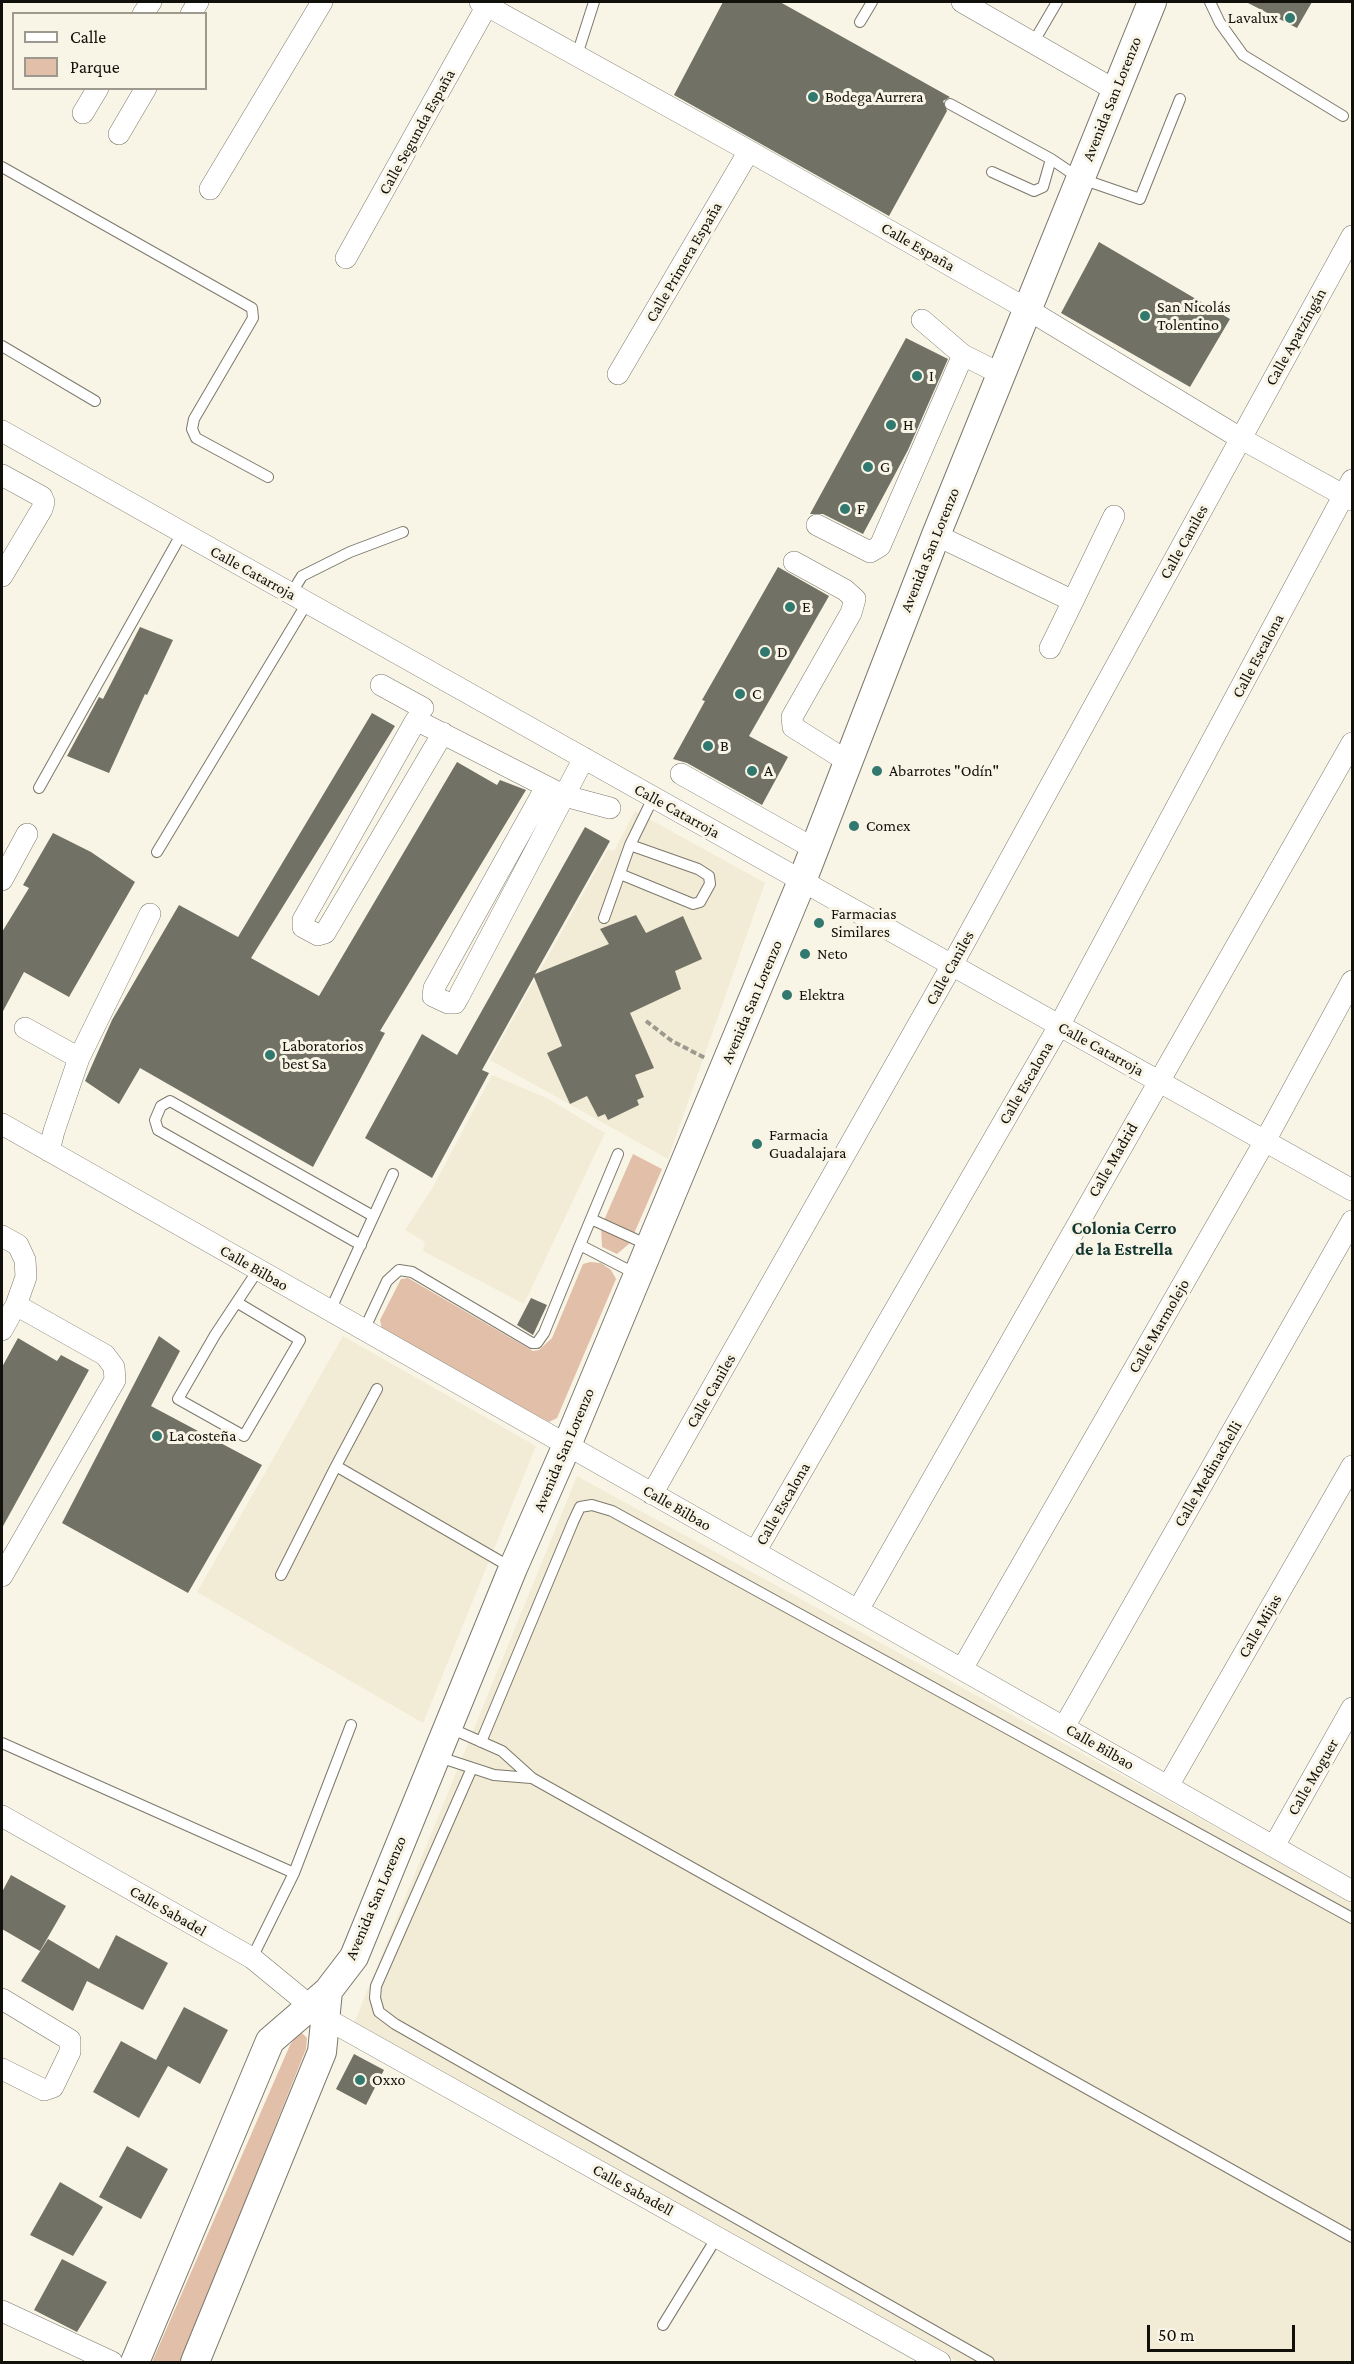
<!DOCTYPE html>
<meta charset="utf-8">
<style>
body{margin:0}
#map{position:relative;width:1354px;height:2364px;overflow:hidden;background:#f9f5e6;font-family:"Crimson Pro",serif}
canvas{display:block}
.frame{position:absolute;inset:0;border:3px solid #12100b;pointer-events:none}
.legend{position:absolute;left:12px;top:12px;width:195px;height:78px;box-sizing:border-box;background:#f9f5e6;border:2px solid #9d998e;margin:0;padding:8px 10px;list-style:none;font-size:18px;color:#12100b}
.legend li{display:flex;align-items:center;gap:12px;height:30px}
.legend b{width:30px;border:2px solid #9d998e}
.scale{position:absolute;left:1147px;top:2325px;width:148px;height:27px;box-sizing:border-box;border:3px solid #12100b;border-top:0;padding-left:8px;font-size:18px;line-height:21px;white-space:nowrap;color:#12100b;-webkit-text-stroke:4px #f9f5e6;paint-order:stroke}
</style>
<div id="map">
<canvas width="1354" height="2364"></canvas>
<div class="frame"></div>
<ul class="legend">
<li><b style="height:8px;background:#fff"></b>Calle</li>
<li><b style="height:16px;background:#e2bfa8"></b>Parque</li>
</ul>
<div class="scale">50 m</div>
</div>
<script>
const ctx = document.querySelector('canvas').getContext('2d');
ctx.lineJoin = 'round';
function fillPath(path, color) {
  ctx.fillStyle = color;
  ctx.fill(path, 'evenodd');
}
function shape(rows) {
  const path = new Path2D();
  for (const r of rows) {
    path.moveTo(r[0], r[1]);
    for (let i = 2; i < r.length; i += 2) path.lineTo(r[i], r[i + 1]);
  }
  return path;
}
function strokePath(path, color, width, dash) {
  ctx.strokeStyle = color;
  ctx.lineWidth = width;
  ctx.lineCap = dash ? 'butt' : 'round';
  ctx.setLineDash(dash || []);
  ctx.stroke(path);
}
function drawText(font, color, halo, rows, align = 'center') {
  ctx.font = font + ' "Crimson Pro",serif';
  ctx.lineWidth = 6;
  ctx.setLineDash([]);
  ctx.textBaseline = 'middle';
  ctx.strokeStyle = halo;
  ctx.fillStyle = color;
  for (const [text, x, y, turn = 0] of rows) {
    ctx.save();
    ctx.translate(x, y);
    ctx.rotate((+turn || 0) * Math.PI / 180);
    ctx.textAlign = isNaN(turn) ? turn : align;
    if (halo) ctx.strokeText(text, 0, 0);
    ctx.fillText(text, 0, 0);
    ctx.restore();
  }
}
fillPath(shape([
 [635,811,765,883,668,1159,490,1060,608,849,614,851],
 [492,1075,547,1098,605,1133,524,1304,423,1251,425,1242,405,1230,433,1187],
 [343,1336,536,1446,423,1723,197,1592],
 [577,1476,1352,1902,1352,2362,958,2362,354,2023]
]), '#f2ebd5');
fillPath(shape([
 [633,1154,662,1169,630,1243,617,1254,602,1247,601,1227],
 [590,1262,601,1263,611,1270,616,1279,557,1418,549,1422,382,1329,380,1320,401,1279,408,1278,533,1351,539,1350,552,1338,583,1264],
 [302,2033,307,2038,306,2049,181,2362,152,2362,290,2045,296,2037]
]), '#e2bfa8');
fillPath(shape([
 [723,2,780,2,950,97,943,101,947,111,889,216,674,95],
 [1246,2,1312,2,1297,28],
 [1099,242,1230,319,1190,387,1061,313],
 [906,338,948,359,908,450,863,534,823,514,810,514],
 [778,567,829,596,749,736,788,757,762,805,687,763,673,759,705,701,702,700],
 [140,627,173,640,147,695,145,694,109,773,67,756,99,697,103,699],
 [372,713,395,726,251,958,319,996,457,762,497,785,500,780,526,790,380,1031,385,1033,313,1167,140,1068,119,1104,85,1081,112,1020,179,905,238,937],
 [585,827,610,841,535,974,609,944,600,929,636,915,646,933,683,916,702,959,675,971,681,989,630,1013,654,1068,635,1075,644,1097,637,1100,639,1105,608,1120,605,1114,598,1117,587,1096,570,1104,547,1053,562,1046,534,977,482,1070,489,1073,432,1178,365,1138,422,1034,457,1055],
 [53,833,91,852,135,882,69,997,24,972,2,1013,2,932,29,888,23,885],
 [531,1298,547,1305,533,1335,517,1325],
 [159,1336,180,1351,151,1406,262,1465,188,1593,62,1523],
 [18,1338,57,1361,61,1355,89,1370,2,1528,2,1367],
 [11,1875,66,1906,40,1951,2,1929,2,1892],
 [116,1935,168,1963,143,2010,87,1981,73,2011,21,1981,48,1939,99,1969],
 [184,2007,228,2030,200,2084,168,2066,139,2118,93,2092,121,2041,156,2060],
 [354,2054,384,2070,366,2105,336,2089],
 [127,2146,168,2169,141,2219,99,2197],
 [60,2182,103,2207,73,2256,30,2235],
 [62,2259,107,2282,77,2332,34,2310]
]), '#717265');
const service = shape([
 [1210,2,1220,23,1243,55,1343,116],
 [860,22,872,2],
 [1033,43,1057,2],
 [577,55,594,2],
 [950,104,1051,159,1079,178,1140,199,1180,99],
 [2,167,252,308,253,318,194,419,192,429,196,438,268,477],
 [992,172,1034,191,1043,187,1051,159],
 [2,346,95,401],
 [291,594,302,576,350,552,403,532],
 [39,788,182,533],
 [157,852,307,603],
 [620,874,693,904,700,902,710,884,709,876,698,869,630,845],
 [604,918,630,845,653,798],
 [591,1219,648,1245],
 [361,1245,158,1130,155,1120,161,1106,170,1101,373,1216],
 [580,1245,618,1154],
 [238,1303,300,1340,244,1436,178,1399,215,1335,258,1270],
 [330,1311,393,1174],
 [364,1330,387,1281,399,1270,412,1272,532,1343,537,1343,544,1333,580,1245,638,1275],
 [377,1389,336,1466,512,1568],
 [281,1575,336,1466],
 [450,1728,502,1751,532,1778,1352,2237],
 [481,1742,573,1522,580,1507,592,1505,612,1511,1352,1918],
 [2,1743,294,1873],
 [436,1756,494,1775,531,1778],
 [472,1768,376,1986,375,1998,379,2012,395,2024,989,2362],
 [252,1958,294,1873,351,1725],
 [663,2325,717,2237]
]);
const minor = shape([
 [480,2,749,151,1027,309,1240,438,1352,500],
 [962,2,1115,90],
 [143,14,151,2],
 [191,14,198,2],
 [83,113,98,88],
 [119,134,146,88],
 [210,189,322,2],
 [346,258,489,2],
 [922,320,963,355,1001,374],
 [618,374,749,151],
 [2,431,1352,1190],
 [2,475,42,497,44,502,42,509,2,576],
 [817,525,870,552,880,546,963,355],
 [936,535,1073,601,1114,516],
 [794,562,845,590,855,599,851,613,792,717,793,727,847,761],
 [1050,648,1073,601],
 [381,685,423,708],
 [443,733,325,933,318,935,303,927,303,920,416,720,565,796,610,808],
 [681,774,813,848],
 [546,787,434,988,433,996,448,1003,455,1003,459,996,584,758],
 [2,880,27,834],
 [25,1028,79,1058],
 [2,1124,1352,1891],
 [49,1151,54,1131,79,1058,150,914],
 [2,1236,18,1245,25,1260,26,1277,16,1305,2,1330],
 [652,1494,952,965,1352,236],
 [755,1552,1059,1026,1352,480],
 [2,1576,115,1380,114,1367,105,1355,16,1305],
 [858,1610,1352,743],
 [962,1669,1265,1141,1352,981],
 [1064,1727,1352,1221],
 [1168,1786,1352,1466],
 [2,1816,252,1958,325,2018,940,2362],
 [1274,1846,1352,1708],
 [2,1999,70,2040,70,2052,53,2087,44,2090,2,2069],
 [2,2311,112,2362]
]);
const secondary = shape([
 [135,2362,270,2041,328,1991,354,1957,513,1568,567,1445,802,881,936,535,1152,2],
 [195,2362,322,2052,328,1991]
]);
strokePath(service, '#7c786b', 12);
strokePath(minor, '#7c786b', 22);
strokePath(secondary, '#7c786b', 30);
strokePath(shape([
 [646,1021,672,1041,705,1058]
]), '#9c998e', 4, [6, 3]);
strokePath(service, '#fff', 10);
strokePath(minor, '#fff', 21);
strokePath(secondary, '#fff', 28);
for (const [x, y, r, color] of [
 [1290,18,6,"#31786f"],
 [813,97,6,"#31786f"],
 [1145,316,6,"#31786f"],
 [917,376,6,"#31786f"],
 [891,425,6,"#31786f"],
 [868,467,6,"#31786f"],
 [845,509,6,"#31786f"],
 [790,607,6,"#31786f"],
 [765,652,6,"#31786f"],
 [740,694,6,"#31786f"],
 [708,746,6,"#31786f"],
 [752,771,6,"#31786f"],
 [877,771,6,"#31786f"],
 [854,826,6,"#31786f"],
 [819,923,6,"#31786f"],
 [805,954,6,"#31786f"],
 [787,995,6,"#31786f"],
 [270,1055,6,"#31786f"],
 [757,1144,6,"#31786f"],
 [157,1436,6,"#31786f"],
 [360,2080,6,"#31786f"]
]) {
  const dot = new Path2D();
  dot.arc(x, y, r, 0, 2 * Math.PI);
  ctx.fillStyle = color;
  ctx.fill(dot);
  strokePath(dot, '#f9f5e6', 2);
}
drawText('16px', '#12100b', '#f9f5e6', [
 ["Lavalux",1278,18,"right"],
 ["Bodega Aurrera",825,97],
 ["San Nicolás",1157,307],
 ["Tolentino",1157,325],
 ["I",929,376],
 ["H",903,425],
 ["G",880,467],
 ["F",857,509],
 ["E",802,607],
 ["D",777,652],
 ["C",752,694],
 ["B",720,746],
 ["A",764,771],
 ["Abarrotes \"Odín\"",889,771],
 ["Comex",866,826],
 ["Farmacias",831,914],
 ["Similares",831,932],
 ["Neto",817,954],
 ["Elektra",799,995],
 ["Laboratorios",282,1046],
 ["best Sa",282,1064],
 ["Farmacia",769,1135],
 ["Guadalajara",769,1153],
 ["La costeña",169,1436],
 ["Oxxo",372,2080]
], 'left');
drawText('16px', '#12100b', '#f9f5e6', [
 ["Avenida San Lorenzo",1112,99,-68],
 ["Calle Segunda España",417,132,-61],
 ["Calle España",918,247,30],
 ["Calle Primera España",684,262,-60],
 ["Calle Apatzingán",1296,337,-61],
 ["Calle Caniles",1184,542,-61],
 ["Avenida San Lorenzo",930,550,-68],
 ["Calle Catarroja",253,573,29],
 ["Calle Escalona",1258,656,-62],
 ["Calle Catarroja",677,811,29],
 ["Calle Caniles",950,968,-61],
 ["Avenida San Lorenzo",752,1002,-67],
 ["Calle Catarroja",1101,1049,29],
 ["Calle Escalona",1026,1083,-60],
 ["Calle Madrid",1113,1160,-60],
 ["Calle Bilbao",254,1268,30],
 ["Calle Marmolejo",1159,1326,-60],
 ["Calle Caniles",711,1391,-60],
 ["Avenida San Lorenzo",564,1450,-67],
 ["Calle Medinachelli",1208,1474,-60],
 ["Calle Escalona",783,1504,-60],
 ["Calle Bilbao",677,1508,30],
 ["Calle Mijas",1260,1626,-60],
 ["Calle Bilbao",1100,1747,30],
 ["Calle Moguer",1313,1777,-60],
 ["Avenida San Lorenzo",376,1898,-67],
 ["Calle Sabadel",168,1911,30],
 ["Calle Sabadell",633,2190,29]
]);
drawText('bold 18px', '#143631', '#f9f5e6', [
 ["Colonia Cerro",1124,1228],
 ["de la Estrella",1124,1249]
]);
</script>
